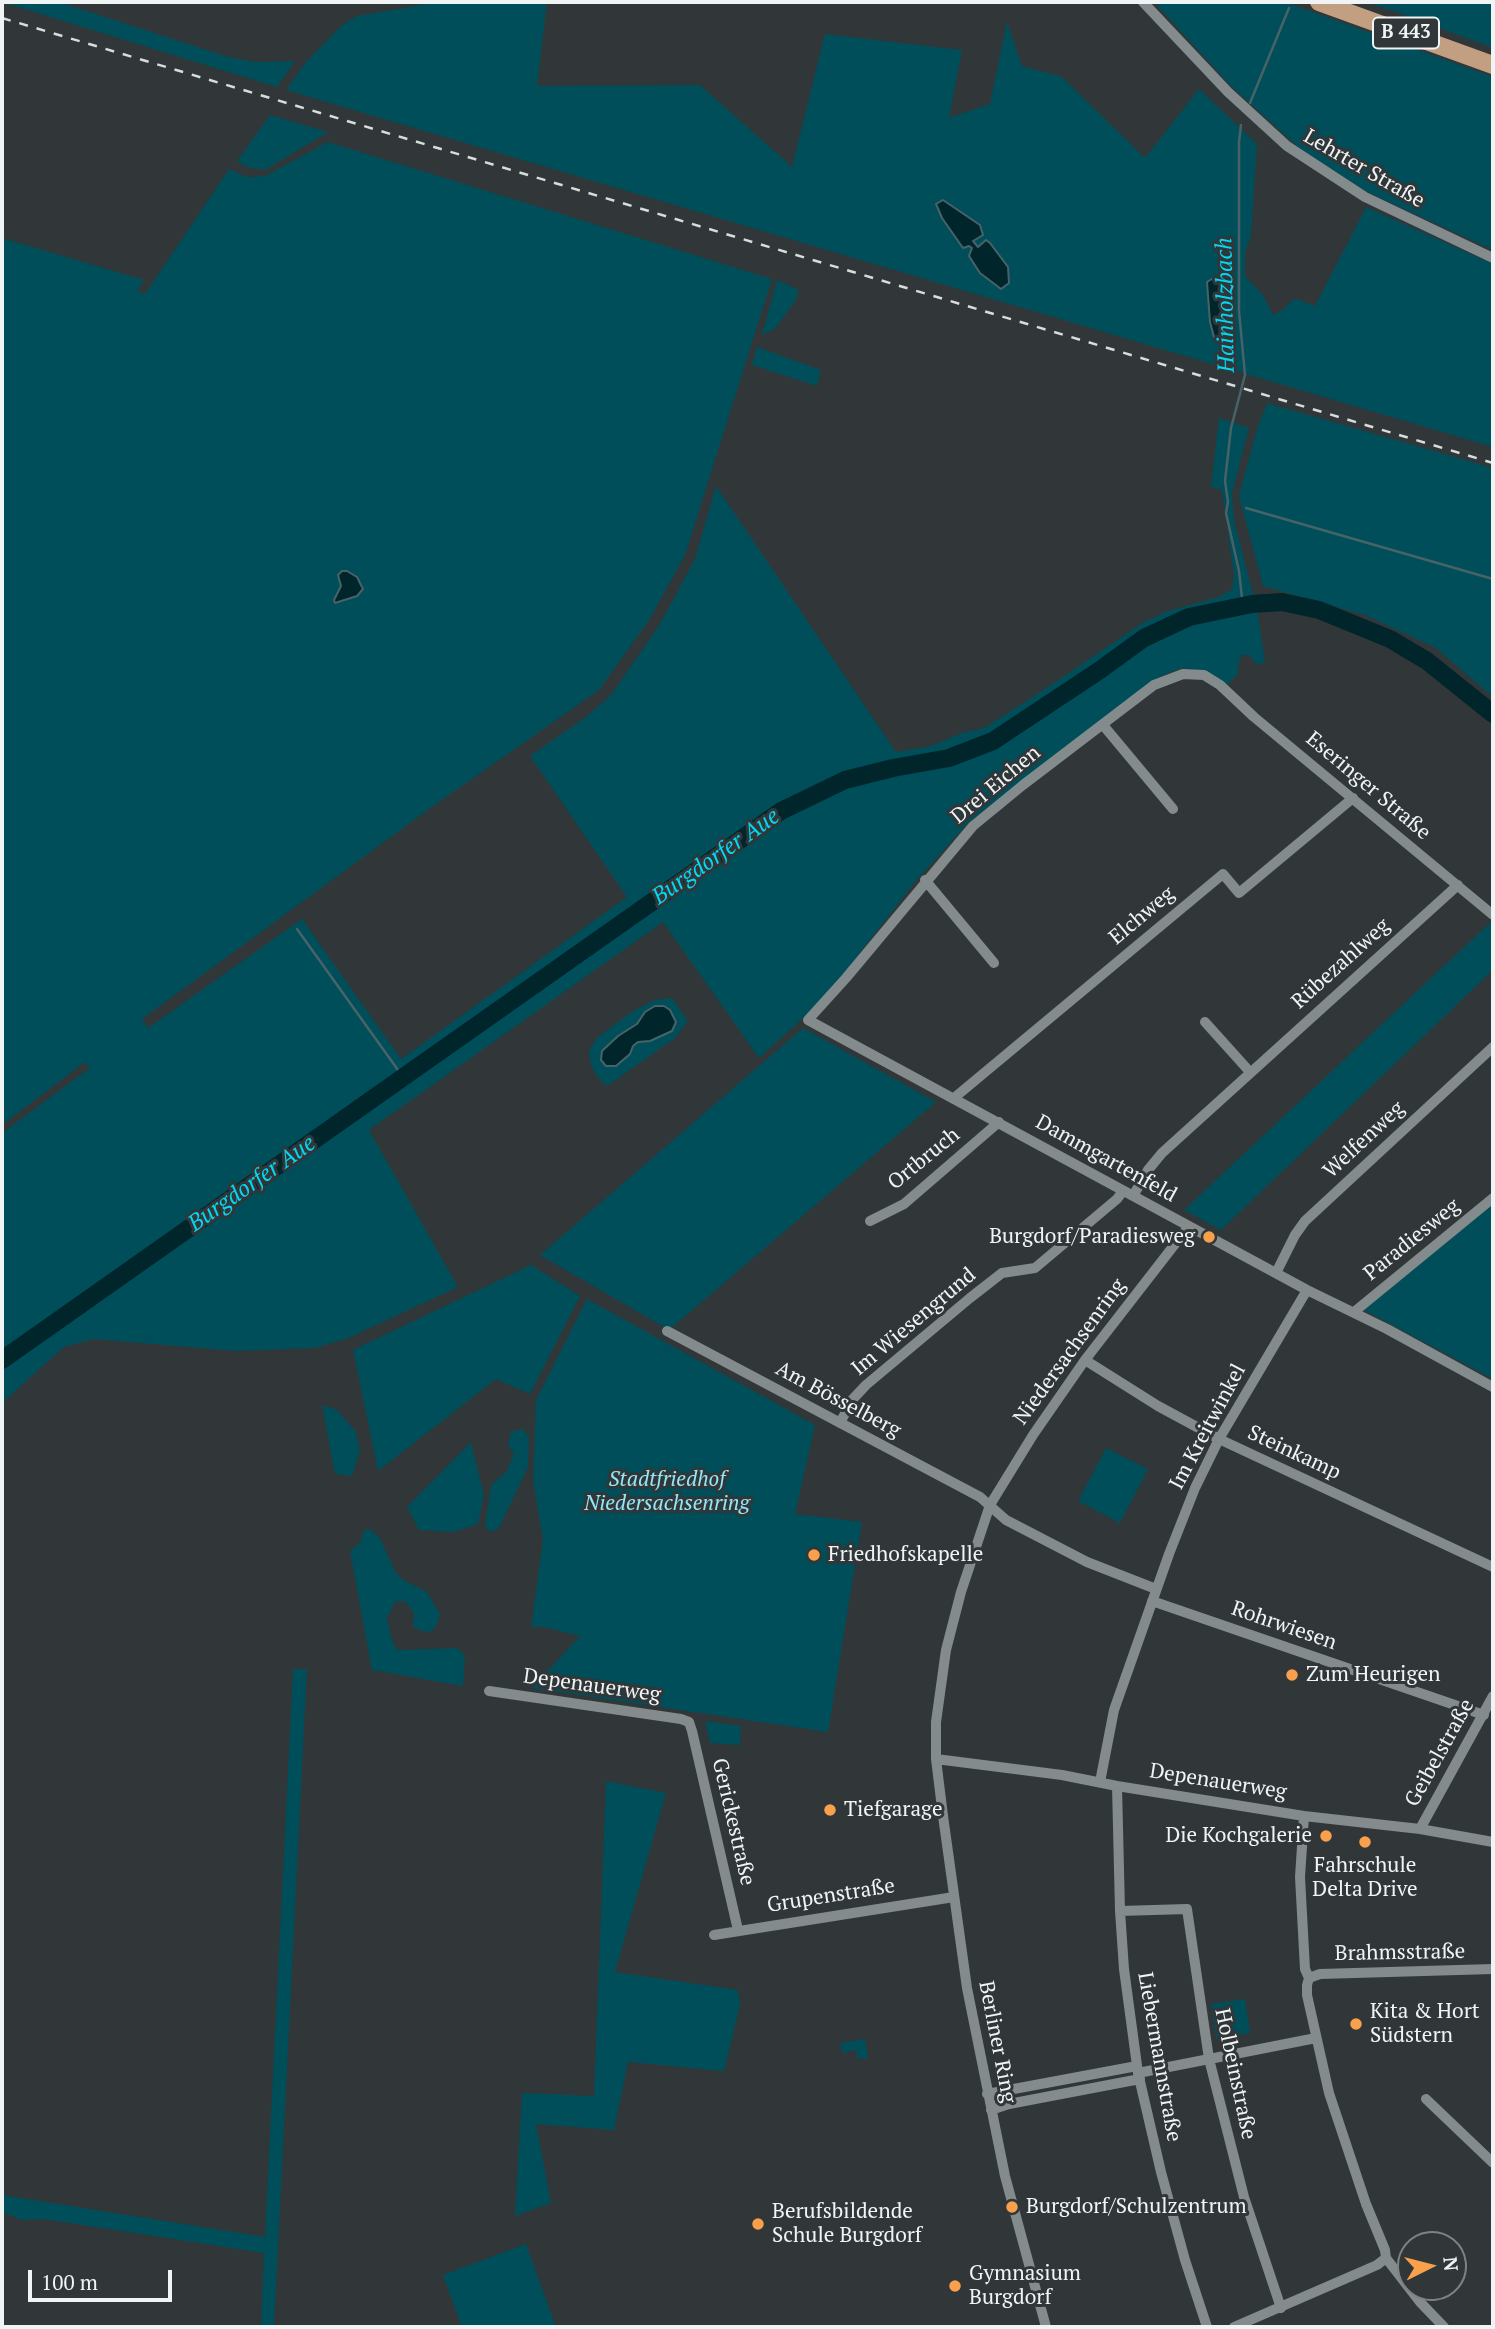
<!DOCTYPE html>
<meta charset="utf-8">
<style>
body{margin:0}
#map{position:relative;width:1495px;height:2329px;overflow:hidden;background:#313738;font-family:"PT Serif",serif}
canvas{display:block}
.frame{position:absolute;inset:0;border:4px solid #f0f4f5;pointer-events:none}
.north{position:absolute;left:1397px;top:2231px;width:70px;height:70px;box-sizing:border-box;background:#313738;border:2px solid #7d8384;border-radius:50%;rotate:84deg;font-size:19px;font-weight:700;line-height:28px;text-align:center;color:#f0f4f5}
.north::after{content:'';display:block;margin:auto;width:24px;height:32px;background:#f9a04d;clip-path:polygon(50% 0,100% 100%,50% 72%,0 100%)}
.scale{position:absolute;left:28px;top:2270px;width:144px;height:32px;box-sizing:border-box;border:4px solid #f0f4f5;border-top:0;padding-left:9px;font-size:21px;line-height:24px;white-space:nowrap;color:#f0f4f5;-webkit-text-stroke:5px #313738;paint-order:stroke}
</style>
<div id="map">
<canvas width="1495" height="2329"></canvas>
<div class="frame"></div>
<div class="north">N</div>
<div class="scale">100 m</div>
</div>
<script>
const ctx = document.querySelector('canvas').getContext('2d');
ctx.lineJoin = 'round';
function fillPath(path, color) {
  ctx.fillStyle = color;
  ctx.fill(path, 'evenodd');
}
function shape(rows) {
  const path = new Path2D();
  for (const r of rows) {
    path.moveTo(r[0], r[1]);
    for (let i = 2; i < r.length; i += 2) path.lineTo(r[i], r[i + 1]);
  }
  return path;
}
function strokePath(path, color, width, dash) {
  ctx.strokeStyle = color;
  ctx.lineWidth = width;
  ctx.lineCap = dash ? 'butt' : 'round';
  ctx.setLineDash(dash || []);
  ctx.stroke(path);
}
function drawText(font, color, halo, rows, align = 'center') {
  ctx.font = font + ' "PT Serif",serif';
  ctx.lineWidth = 6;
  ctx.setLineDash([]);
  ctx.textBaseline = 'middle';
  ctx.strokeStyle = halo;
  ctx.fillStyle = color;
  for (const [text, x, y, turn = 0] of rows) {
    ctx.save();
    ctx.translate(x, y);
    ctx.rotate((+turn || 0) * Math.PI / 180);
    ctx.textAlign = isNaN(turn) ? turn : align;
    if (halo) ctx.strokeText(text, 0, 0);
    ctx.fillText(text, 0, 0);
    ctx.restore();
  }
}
fillPath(shape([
 [2,2,59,2,228,57,255,62,295,61,277,87],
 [438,2,547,2,537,86,700,85,792,167,825,34,962,50,949,118,990,104,1007,22,1022,66,1062,77,1145,158,1199,89,1257,144,1251,236,1245,253,1245,276,1263,295,1273,315,1283,310,1291,301,1297,299,1315,306,1366,207,1493,264,1493,447,286,90,306,62,342,25,357,16],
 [980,225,973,241,978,248,986,240,1008,267,969,246],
 [1154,2,1285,2,1493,77,1493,250,1367,192,1299,148,1231,86],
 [1365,2,1493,2,1493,48,1394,11],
 [270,115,328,132,265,170,247,167,237,161],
 [328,142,772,279,685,555,649,620,599,690,429,809,142,1019,148,1028,302,919,401,1059,627,897,530,756,586,717,611,695,660,624,695,559,716,486,896,752,931,746,962,733,984,728,1039,693,1144,622,1168,611,1219,597,1232,589,1234,575,1222,490,1211,487,1219,418,1249,428,1232,493,1234,521,1254,598,1189,613,1144,634,991,738,950,753,894,763,843,777,778,808,2,1356,2,1133,90,1068,85,1062,2,1125,2,238,144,280,137,291,145,294,229,169,247,177,265,176],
 [777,280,799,290,795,301,775,329,762,335],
 [757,347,821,370,817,386,752,365],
 [1267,403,1493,468,1493,697,1436,648,1365,615,1263,586,1239,496,1257,429],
 [1257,608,1265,662,1257,665,1249,655,1242,655,1238,664,1238,674,1227,685,1204,670,1181,668,1159,677,969,822,915,882,824,999,759,1058,663,922,369,1130,458,1287,346,1339,314,1348,235,1351,94,1339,64,1347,2,1403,2,1367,653,908,794,812,854,784,952,762,982,751,1013,736,1065,703,1155,638,1199,620],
 [1493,920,1493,970,1221,1230,1184,1210],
 [672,998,688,1021,675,1038,607,1086,599,1079,591,1066,589,1050,598,1037,633,1011,655,1000],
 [642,1019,650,1041,638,1042,633,1046,618,1036],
 [803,1028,936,1102,669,1330,540,1255],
 [1493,1203,1493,1379,1364,1310],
 [531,1265,580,1296,530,1394,496,1379,378,1471,353,1350],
 [587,1299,815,1425,795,1514,862,1522,828,1732,532,1688,580,1636,543,1627,531,1627,543,1540,533,1480,536,1400],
 [322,1405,337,1410,356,1432,360,1450,352,1476,335,1474],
 [523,1429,529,1438,528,1467,499,1528,490,1532,485,1526,491,1485,506,1472,514,1454,508,1445,511,1432],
 [471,1442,484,1495,478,1524,454,1532,419,1530,407,1507],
 [1106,1448,1148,1469,1120,1523,1078,1501],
 [370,1529,380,1538,396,1573,405,1581,427,1592,440,1614,436,1627,428,1633,413,1627,414,1613,405,1601,395,1602,387,1618,392,1640,397,1650,457,1648,465,1655,463,1686,372,1670,350,1551,360,1543,364,1530],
 [293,1669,307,1669,274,2327,261,2327,264,2253,44,2219,22,2220,2,2212,2,2195,265,2237],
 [705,1721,741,1726,740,1745,710,1743],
 [606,1781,666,1793,615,1972,738,1990,740,2005,724,2071,628,2062,614,2130,536,2124,551,2203,515,2216,522,2093,594,2096],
 [1245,1999,1250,2033,1216,2038,1211,2004],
 [865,2039,868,2058,858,2059,856,2050,842,2053,840,2043],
 [526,2244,556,2327,462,2327,443,2275]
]), '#004e59');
const water = shape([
 [943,200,980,225,983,235,973,241,978,247,986,240,990,243,1008,267,1009,283,1001,289,980,273,969,256,972,248,969,246,963,248,942,218,936,204,943,200],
 [1215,277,1226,278,1229,294,1230,335,1214,337,1210,322,1207,282,1215,277],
 [342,571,347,571,357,577,363,589,357,596,335,603,334,600,341,586,338,575,342,571],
 [655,1006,664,1006,670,1010,676,1022,672,1031,650,1041,638,1042,633,1046,630,1054,616,1066,606,1066,601,1060,602,1051,618,1036,637,1024,645,1012,655,1006]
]);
fillPath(water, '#00252b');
strokePath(water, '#486368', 2);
strokePath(shape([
 [1250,103,1289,8],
 [1241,125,1239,142,1239,311,1245,375,1231,428,1225,481,1228,502,1226,513,1239,571,1243,607],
 [1246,508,1493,579],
 [297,929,403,1077]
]), '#486368', 2.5);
strokePath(shape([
 [2,1360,781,811,845,780,893,768,949,758,993,741,1100,670,1144,638,1189,617,1252,604,1282,602,1319,610,1390,639,1427,661,1493,714]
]), '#00252b', 18);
strokePath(shape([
 [1143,2,1228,92,1287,146,1365,197,1493,258],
 [1103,725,1173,809],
 [925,880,994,963],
 [1493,915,1254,717,1220,685,1204,675,1183,674,1154,685,1023,785,973,826,846,978,808,1020,1307,1290,1387,1329,1493,1387],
 [1205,1022,1250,1072],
 [954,1098,1223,874,1239,893,1353,798],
 [1133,1196,1148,1170,1162,1153,1458,885],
 [870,1221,904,1204,999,1122],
 [1276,1273,1295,1235,1305,1221,1493,1047],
 [1354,1312,1493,1198],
 [667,1331,980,1497,1006,1520,1087,1562,1156,1589],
 [1085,1360,1158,1406,1219,1439,1493,1567],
 [840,1423,852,1400,866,1385,970,1298,1002,1273,1035,1268,1117,1199,1123,1191],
 [1152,1601,1484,1715],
 [489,1691,681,1719,689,1722,692,1731,738,1930],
 [936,1759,1062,1775,1117,1786,1304,1816,1420,1829,1493,1842],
 [1100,1782,1114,1710,1169,1554,1195,1488,1219,1439,1307,1290],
 [1117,1786,1120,1911,1124,1969,1138,2073,1161,2172,1185,2260,1207,2327],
 [1304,1816,1300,1877,1305,1969,1309,1978,1307,1985,1307,1995,1329,2093,1366,2204,1385,2250,1386,2258,1420,2302,1444,2327],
 [1420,1829,1493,1696],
 [1120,1911,1187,1909,1209,2059,1244,2197,1281,2308],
 [714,1935,954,1897],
 [1309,1978,1320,1974,1493,1969],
 [1138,2073,1316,2038],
 [987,2094,1137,2066],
 [1426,2099,1493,2163],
 [991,2110,1009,2104,1140,2079],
 [1046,2327,1005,2176,967,1988,943,1816,936,1759,936,1722,946,1650,961,1592,990,1505,1033,1435,1085,1360,1189,1226],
 [1234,2327,1377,2265,1386,2258]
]), '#848b8c', 10);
strokePath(shape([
 [1319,2,1493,65]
]), '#c19f80', 18);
strokePath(shape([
 [2,18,1493,463]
]), '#d7dcdd', 2.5, [9, 9]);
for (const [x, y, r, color] of [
 [1209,1237,7,"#f9a04d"],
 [814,1555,7,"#f9a04d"],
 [1292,1675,7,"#f9a04d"],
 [830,1810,7,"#f9a04d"],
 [1326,1836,7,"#f9a04d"],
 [1365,1842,7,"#f9a04d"],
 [1356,2024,7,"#f9a04d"],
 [1012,2207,7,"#f9a04d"],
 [758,2224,7,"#f9a04d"],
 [955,2286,7,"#f9a04d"]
]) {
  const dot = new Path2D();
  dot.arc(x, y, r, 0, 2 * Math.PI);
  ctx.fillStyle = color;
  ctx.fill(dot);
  strokePath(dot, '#313738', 2.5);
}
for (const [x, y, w] of [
 [1406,33,66]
]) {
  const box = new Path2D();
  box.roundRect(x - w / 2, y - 15.5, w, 31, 5);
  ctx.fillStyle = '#313738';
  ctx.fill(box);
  strokePath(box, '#f0f4f5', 2);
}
drawText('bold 19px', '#f0f4f5', null, [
 ["B 443",1406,33]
]);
drawText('21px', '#f0f4f5', '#313738', [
 ["Lehrter Straße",1364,169,30],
 ["Drei Eichen",996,785,-40],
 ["Eseringer Straße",1368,786,40],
 ["Elchweg",1142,916,-40],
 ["Rübezahlweg",1341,964,-42],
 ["Welfenweg",1364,1140,-43],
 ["Ortbruch",924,1159,-39],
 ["Dammgartenfeld",1106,1159,29],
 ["Paradiesweg",1412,1240,-39],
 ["Im Wiesengrund",914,1322,-40],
 ["Niedersachsenring",1070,1352,-54],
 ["Am Bösselberg",838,1400,28],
 ["Im Kreitwinkel",1208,1427,-62],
 ["Steinkamp",1294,1453,25],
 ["Rohrwiesen",1284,1626,19],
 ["Depenauerweg",592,1686,8],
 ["Geibelstraße",1440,1753,-61],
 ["Depenauerweg",1218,1782,9],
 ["Gerickestraße",733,1822,77],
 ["Grupenstraße",831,1896,-9],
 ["Brahmsstraße",1400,1953,-1],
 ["Berliner Ring",997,2042,79],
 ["Liebermannstraße",1159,2057,80],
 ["Holbeinstraße",1235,2074,78]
]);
drawText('21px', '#f0f4f5', '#313738', [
 ["Burgdorf/Paradiesweg",1195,1237,"right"],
 ["Friedhofskapelle",828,1555],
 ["Zum Heurigen",1306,1675],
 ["Tiefgarage",844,1810],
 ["Die Kochgalerie",1312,1836,"right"],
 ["Fahrschule",1365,1866,"center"],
 ["Delta Drive",1365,1890,"center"],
 ["Kita & Hort",1370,2012],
 ["Südstern",1370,2036],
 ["Burgdorf/Schulzentrum",1026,2207],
 ["Berufsbildende",772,2212],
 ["Schule Burgdorf",772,2236],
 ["Gymnasium",969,2274],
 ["Burgdorf",969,2298]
], 'left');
drawText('italic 21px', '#93e7f7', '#313738', [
 ["Stadtfriedhof",667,1480],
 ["Niedersachsenring",667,1504]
]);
drawText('italic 23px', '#01d9f4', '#313738', [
 ["Hainholzbach",1226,305,-91],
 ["Burgdorfer Aue",716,857,-35],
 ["Burgdorfer Aue",252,1184,-35]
]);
</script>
